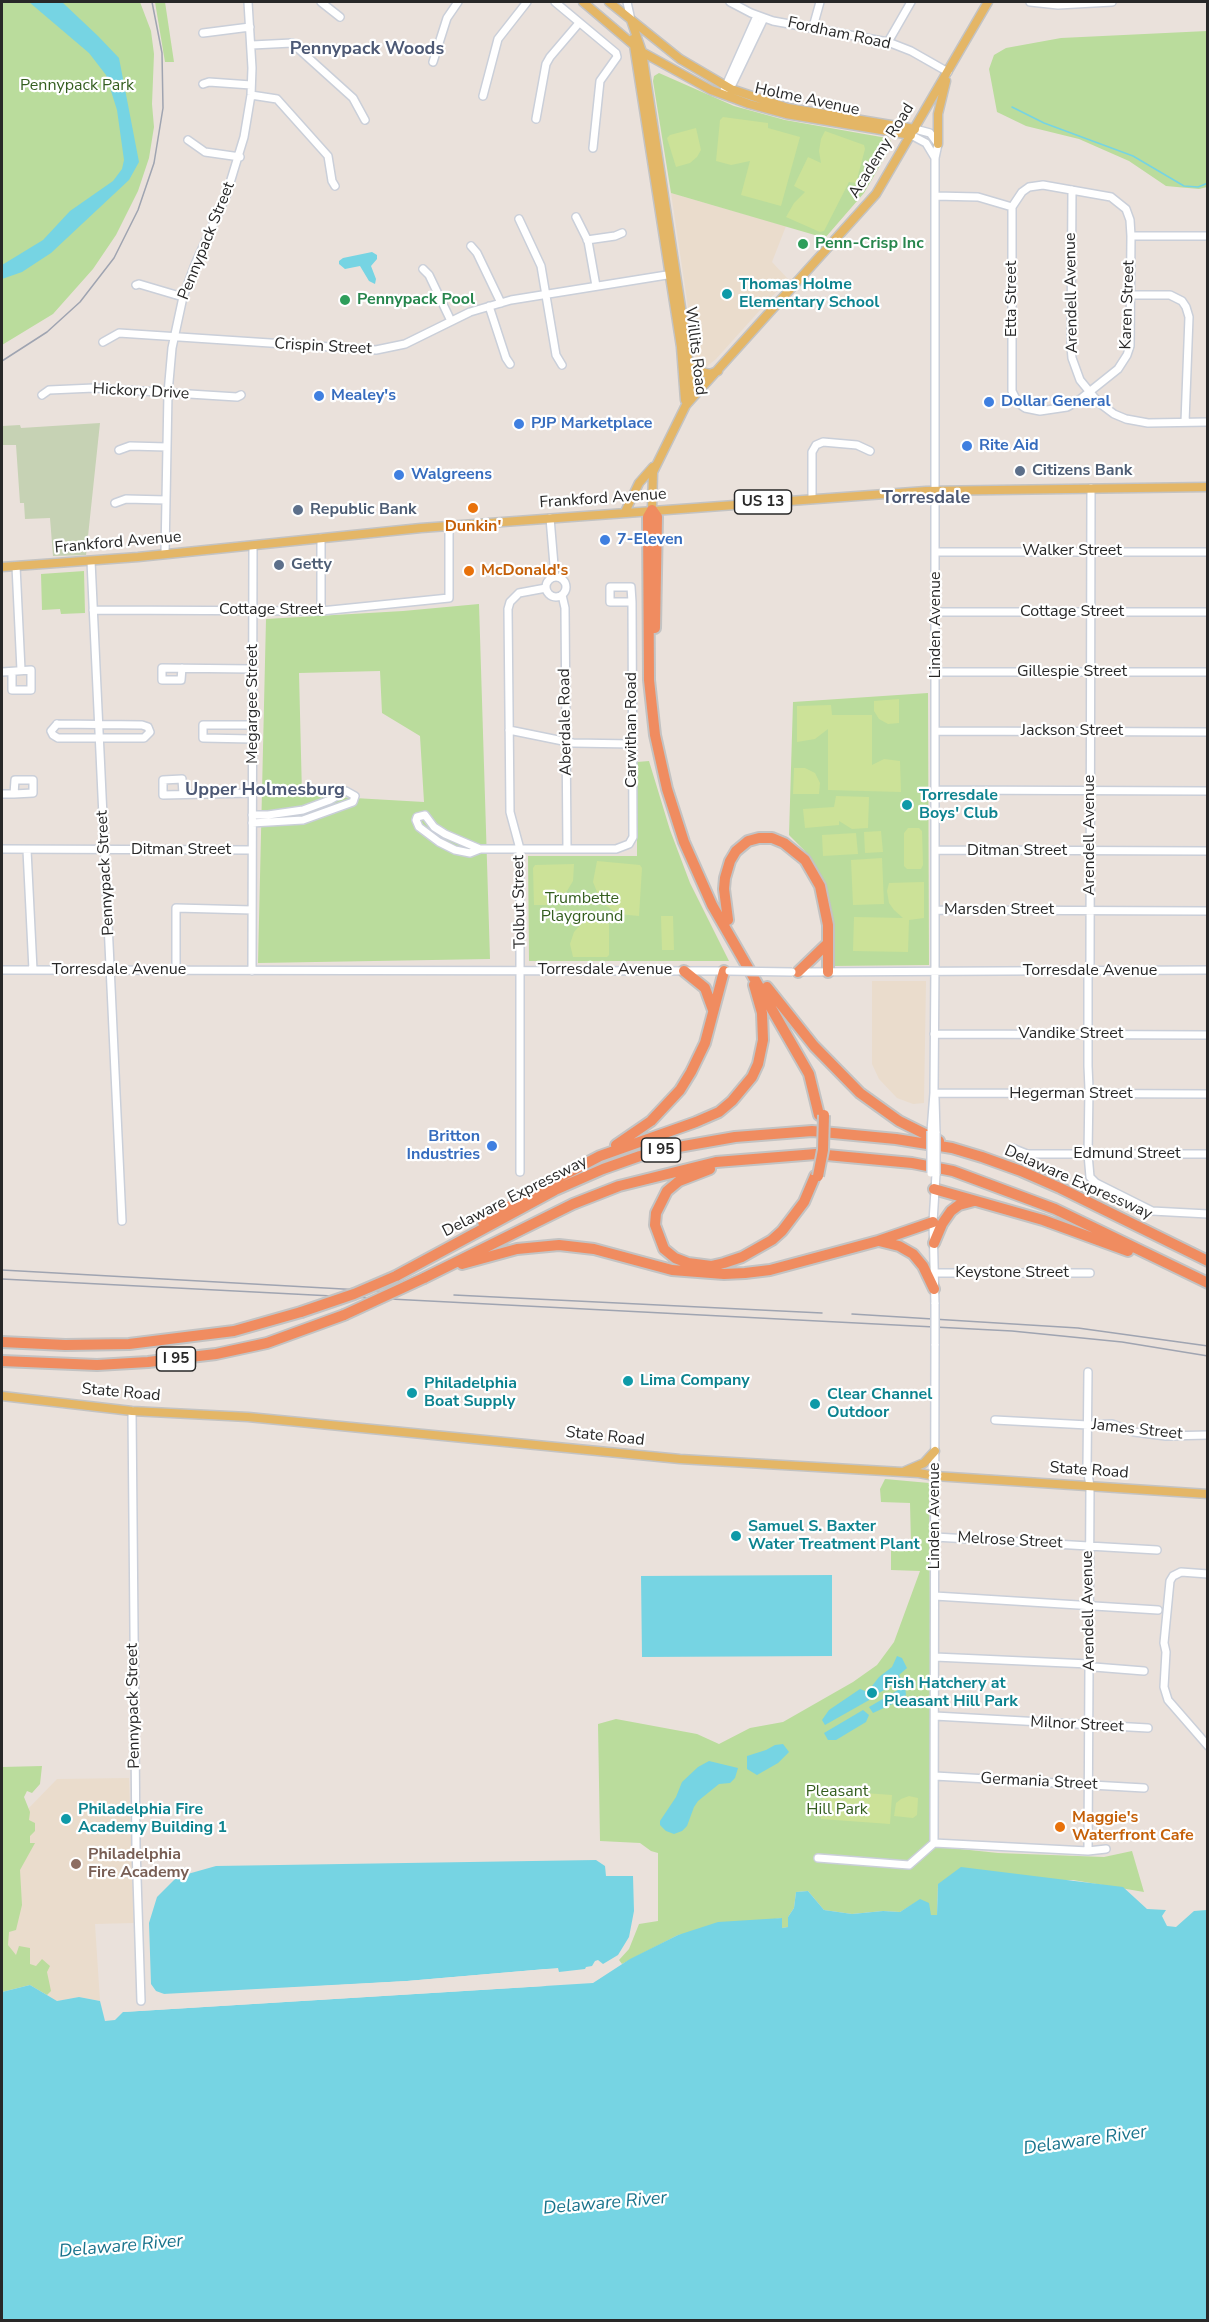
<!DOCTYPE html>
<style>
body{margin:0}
#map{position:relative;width:1209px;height:2322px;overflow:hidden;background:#eae1db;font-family:"Nunito Sans",sans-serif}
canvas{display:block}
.frame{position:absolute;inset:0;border:3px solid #282828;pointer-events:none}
</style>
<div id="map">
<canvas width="1209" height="2322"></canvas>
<div class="frame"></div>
</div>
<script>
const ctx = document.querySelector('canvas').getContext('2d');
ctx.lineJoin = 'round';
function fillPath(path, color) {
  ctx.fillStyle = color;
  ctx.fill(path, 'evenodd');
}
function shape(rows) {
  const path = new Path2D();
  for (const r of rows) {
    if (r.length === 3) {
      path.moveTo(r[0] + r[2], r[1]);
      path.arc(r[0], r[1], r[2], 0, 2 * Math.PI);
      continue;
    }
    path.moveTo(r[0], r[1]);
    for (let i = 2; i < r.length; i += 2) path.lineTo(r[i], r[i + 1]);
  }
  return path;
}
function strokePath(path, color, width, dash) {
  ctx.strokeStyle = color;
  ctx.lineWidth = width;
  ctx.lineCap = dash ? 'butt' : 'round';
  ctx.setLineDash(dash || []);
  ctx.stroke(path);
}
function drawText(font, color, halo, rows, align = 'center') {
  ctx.font = font + ' "Nunito Sans",sans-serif';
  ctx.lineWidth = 4.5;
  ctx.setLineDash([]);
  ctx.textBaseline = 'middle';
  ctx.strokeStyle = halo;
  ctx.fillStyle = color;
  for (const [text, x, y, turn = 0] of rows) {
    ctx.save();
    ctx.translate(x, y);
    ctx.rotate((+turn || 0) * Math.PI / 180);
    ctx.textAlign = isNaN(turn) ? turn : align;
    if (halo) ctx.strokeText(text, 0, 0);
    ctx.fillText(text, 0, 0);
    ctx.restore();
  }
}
fillPath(shape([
 [671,193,786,226,772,262,788,279,716,359,705,368,698,365,696,361],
 [872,981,926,981,924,1103,913,1104,897,1098,879,1079,872,1064],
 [129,1778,134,1923,95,1924,100,2001,79,1997,57,2001,30,1985,2,1935,24,1813,57,1779]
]), '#eadccc');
fillPath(shape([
 [2,2,140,2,151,31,154,54,152,104,154,127,149,158,138,191,116,235,93,269,53,314,2,345],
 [155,2,165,2,174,62,165,62],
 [1207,31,1207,187,1199,189,1166,186,1129,161,1079,139,1026,126,997,112,989,69,994,55,1006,48,1061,38],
 [659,73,734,106,785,120,887,138,891,141,891,147,864,193,825,238,671,193,653,81,654,76],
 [84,571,85,613,61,614,60,609,42,610,41,574],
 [479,604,490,959,258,963,266,619,403,611],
 [380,671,382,713,420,736,424,802,302,795,299,673],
 [928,693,929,965,832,966,832,921,829,898,822,878,804,850,789,835,793,702],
 [649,761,670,830,690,883,729,961,529,961,528,856,637,856,637,762],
 [885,1479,929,1483,932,1835,941,1847,998,1853,1104,1857,1132,1851,1144,1892,1073,1880,938,1884,937,1915,931,1916,920,1900,900,1912,883,1911,852,1914,824,1910,808,1891,796,1892,794,1908,788,1917,788,1927,782,1928,781,1918,678,1935,622,1964,619,1960,629,1949,639,1924,658,1921,658,1853,651,1851,640,1843,600,1841,598,1724,616,1719,697,1734,719,1744,750,1728,783,1722,853,1682,877,1665,894,1642,920,1571,891,1570,891,1544,911,1544,910,1503,881,1502,880,1489],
 [42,1766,40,1784,32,1793,27,1791,24,1797,30,1812,29,1820,35,1823,35,1831,30,1836,30,1843,35,1843,20,1870,22,1905,16,1930,9,1932,8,1945,16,1955,19,1946,30,1948,30,1964,36,1966,42,1959,50,1966,47,1972,51,1991,47,1995,30,1985,2,1992,2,1767]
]), '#badc9c');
fillPath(shape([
 [100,423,86,555,53,556,50,518,25,519,24,503,20,503,16,445,2,445,2,426,20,425,21,428]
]), '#c6d2b4');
fillPath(shape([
 [723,117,768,123,768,128,800,137,781,206,741,195,750,161,731,165,716,161,720,120],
 [696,128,701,150,697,157,690,163,676,167,667,138,670,135],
 [825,131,864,145,865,149,856,183,849,182,824,231,820,232,786,217,794,203,805,192,794,186,808,157,821,163,819,151,821,139],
 [899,699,899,723,888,724,879,719,874,711,874,701],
 [831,705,832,715,872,715,872,765,884,759,900,761,901,792,828,790,828,729,815,739,797,742,797,706],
 [794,768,805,768,815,773,820,783,819,794,793,794],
 [836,796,869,797,868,828,852,829,839,821,839,825,805,828,803,809,834,807],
 [908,828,919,828,922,831,923,865,921,869,907,869,904,866,904,833],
 [881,831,883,852,865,853,864,832],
 [856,833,858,854,823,856,822,835],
 [882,858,884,904,853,905,851,860],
 [597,861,640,865,642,868,639,916,618,914,601,902,593,882],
 [574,864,573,881,564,896,548,905,534,905,533,868,535,865],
 [924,882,924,918,909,920,908,952,853,951,854,917,903,918,894,910,889,903,887,891,889,883],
 [661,916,673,916,674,950,662,950],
 [593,918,609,920,609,955,607,957,573,957,570,944,574,932,582,923],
 [823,1790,892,1795,890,1824,821,1819],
 [909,1796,918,1798,917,1815,913,1818,894,1816,896,1803,901,1799]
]), '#cce298');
fillPath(shape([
 [29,2,62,2,98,36,119,58,139,162,129,180,51,253,22,272,2,279,2,265,43,240,70,211,113,181,122,169,124,160,117,110,106,75,89,53],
 [372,252,377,255,377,259,371,266,376,279,375,284,369,281,360,266,345,269,339,264,339,261,343,258],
 [832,1575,832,1656,642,1657,641,1576],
 [897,1656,902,1658,907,1668,899,1675,902,1680,877,1694,872,1686,879,1677,892,1667],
 [905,1686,906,1695,899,1701,873,1713,869,1707],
 [860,1689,868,1692,871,1699,825,1725,822,1720,829,1710],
 [863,1710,869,1715,866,1722,836,1740,828,1740,824,1733],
 [783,1744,789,1752,778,1763,757,1775,747,1769,747,1756,766,1750,775,1745],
 [709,1761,738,1768,735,1778,730,1783,719,1784,698,1801,694,1807,687,1826,682,1831,674,1834,666,1831,660,1825,660,1821,676,1797,682,1782,698,1767],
 [596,1860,605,1866,606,1876,633,1876,634,1911,629,1937,618,1955,603,1964,598,1960,595,1961,592,1966,586,1967,585,1969,559,1972,558,1968,407,1981,167,1995,156,1991,151,1984,149,1923,157,1897,177,1877,216,1866],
 [961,1867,1123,1887,1147,1909,1166,1910,1162,1916,1167,1926,1176,1927,1194,1911,1207,1910,1207,2320,2,2320,2,1992,30,1985,57,2001,79,1997,100,2001,105,2021,115,2020,123,2012,593,1983,630,1959,678,1935,718,1922,782,1918,782,1928,788,1927,788,1917,794,1908,796,1892,808,1891,824,1910,852,1914,883,1911,900,1912,920,1899,929,1903,931,1915,937,1915,938,1884]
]), '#76d4e3');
fillPath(shape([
 [546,1969,546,1972,407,1984,163,1997,163,1994,407,1981],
 [546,1983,546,1986,123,2012,124,2009]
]), '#eae1db');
strokePath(shape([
 [1012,107,1044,123,1133,156,1184,186,1198,187,1208,183]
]), '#76d4e3', 1.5);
const minor = shape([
 [321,2,340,17],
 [555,2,616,53,617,57,600,81,593,148],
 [627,2,631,20],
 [730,2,751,13,773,21,888,42,911,51,948,72],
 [1030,2,1058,5,1112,2],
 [813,27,820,2],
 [203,33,250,27],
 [888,42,911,2],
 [252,45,292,43,353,98,365,120],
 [433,62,447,18,458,2],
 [203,84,209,82,251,85],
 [724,90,757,16],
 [729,91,764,18],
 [251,95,277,99,328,156,332,181,335,186],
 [483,96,498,39,527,2],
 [536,119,546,64,550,57,579,23],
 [915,129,930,133,938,144,935,158,935,964,934,1093,931,1131],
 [911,135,926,143,935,158],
 [188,140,205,152,240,157],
 [1043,185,1111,197,1126,209,1130,220,1131,236,1130,346,1127,355,1118,369,1078,401,1067,407,1040,411,1025,408,1018,403,1012,391,1012,207,1022,192,1029,187,1043,185],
 [1072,190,1071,346,1072,358,1080,380,1098,402,1114,414,1126,419,1148,423,1208,422],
 [935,196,978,197,1012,207],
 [576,217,588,241,596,286],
 [519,219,541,266,556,355,562,365],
 [1131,236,1208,236],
 [587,240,615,236,622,233],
 [471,246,477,253,501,303],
 [423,269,429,275,451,321],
 [136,285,139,284,183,297],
 [1130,295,1170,295,1182,301,1186,307,1189,317,1185,422],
 [489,306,506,358,510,364],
 [103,342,119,333,376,350,405,344,470,312,511,300,673,274],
 [42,395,49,390,94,388,237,397,241,395],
 [119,450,130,446,167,447],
 [1091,488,1090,964,1088,978,1088,1066,1089,1089,1088,1154,1090,1177,1096,1183,1152,1211,1208,1214],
 [812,499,812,452,816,445,823,442,857,445,870,451],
 [115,503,126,499,166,500],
 [550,518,555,577],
 [321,538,321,611],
 [936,552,1208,552],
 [165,554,168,393,172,348,183,297,196,262,226,196,244,137,251,95,252,68,248,2],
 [91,561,122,1221],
 [16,566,21,670],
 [556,587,10],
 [562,595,565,608,567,849],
 [93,610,321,611,449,598,449,526],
 [936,612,1208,612],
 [182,668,181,680,162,680,162,668,253,669],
 [2,672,31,670,31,690,12,690,12,672],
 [936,672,1208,672],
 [57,724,142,725,148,727,150,732,144,738,58,738,53,735,51,731,57,724],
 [252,725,203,725,203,738,252,739],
 [509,730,573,743,632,744],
 [936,731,1208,732],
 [936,790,1208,791],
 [2,794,14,794,33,793,33,780,15,780,14,794],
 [183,794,182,779,163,780,163,795,252,793],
 [252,823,303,820,353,802,355,796,346,791,330,800,303,810,268,815,252,815],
 [2,849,252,850],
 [480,849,445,834,434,827,425,815,417,817,416,820,419,827,439,842,455,850,470,853,480,849,616,849,629,844,633,837,632,602,631,587,610,587,610,602,632,602],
 [27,850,33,970],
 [935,850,1208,851],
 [935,910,1208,911],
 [2,970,726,971],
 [176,970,176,908,252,910],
 [252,971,253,546],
 [798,972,1208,970],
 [934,1034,1208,1035],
 [934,1093,1208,1094],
 [935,1098,936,1133],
 [1012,1148,1027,1154,1208,1154],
 [520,1172,520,849,510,812,508,609,510,602,519,593,546,588],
 [935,1273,1090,1273],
 [935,1304,933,1222,936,1174],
 [1088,1372,1087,1468,1090,1486,1088,1851],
 [132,1411,136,1847,141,2001],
 [995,1420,1088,1425,1112,1424,1134,1432,1166,1436,1208,1435],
 [935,1537,1157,1550],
 [1208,1574,1181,1572,1173,1576,1170,1581,1164,1643,1166,1652,1164,1687,1168,1700,1208,1746],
 [935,1596,1158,1610],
 [935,1657,1089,1664,1094,1667,1144,1671],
 [935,1716,1148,1728],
 [935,1776,1144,1788],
 [934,1843,935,1344],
 [818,1858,909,1865,934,1843,1088,1851,1106,1849]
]);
const major = shape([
 [583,2,642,52,711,90,749,104,786,114,911,135],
 [609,2,680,59,731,89,788,108,915,129],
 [631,20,642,52,687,347,690,386,687,404],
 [633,39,681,347,685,400],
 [938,144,938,114,946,81],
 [689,361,702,372,710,374,718,371],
 [652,510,653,472,686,405,876,194,988,2],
 [625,512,639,483,653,467],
 [2,567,138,557,421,528,926,491,1208,487],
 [2,1396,132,1411,248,1417,680,1459,919,1473,935,1476,1208,1494],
 [903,1472,924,1463,935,1451]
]);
const highway = shape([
 [652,510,648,517,649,680,655,735,667,789,684,842,712,905,809,1074,819,1115],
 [652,510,657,517,655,628],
 [728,920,724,889,725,878,730,861,736,851,748,841,759,838,772,838,784,843,805,860,820,886,828,925,828,972],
 [684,971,705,988,713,1010],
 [798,972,827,944],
 [767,987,814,1046,860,1093,899,1121,939,1141],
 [616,1145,651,1121,680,1090,691,1072,705,1043,724,971],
 [710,1169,679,1181,667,1191,656,1213,655,1225,664,1249,675,1258,688,1263,711,1266,724,1263,742,1257,772,1240,782,1231,804,1202,815,1176],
 [934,1189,1043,1220,1128,1251],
 [483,1222,558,1178,600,1156,696,1122,719,1112,732,1101,752,1077,758,1064,763,1040,762,1013,754,985],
 [879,1241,899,1246,913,1254,923,1266,934,1289],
 [934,1243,942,1224,951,1211,959,1205,974,1201],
 [462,1264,517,1249,559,1245,594,1249,672,1270,724,1274,745,1273,770,1270,878,1241,933,1222],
 [396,1276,555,1190,603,1169,640,1156,667,1149,735,1137,812,1131,896,1139,952,1148,982,1157,1021,1171,1060,1188,1208,1261],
 [424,1278,573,1204,619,1186,716,1162,816,1154,912,1163,953,1171,1055,1209,1208,1283],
 [2,1342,65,1345,129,1344,234,1331,301,1312],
 [2,1361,97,1365,148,1362,216,1354,267,1343,344,1315]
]);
strokePath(minor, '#cacfd9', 10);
strokePath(major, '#c3c3c3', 11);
strokePath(highway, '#c3c3c3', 14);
strokePath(minor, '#fff', 7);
strokePath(major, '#e4b666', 8);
strokePath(highway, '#f08c60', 10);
strokePath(shape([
 [2,361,47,332,80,302,114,258,138,210,154,163,163,108,162,53,152,2],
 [2,1270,379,1291],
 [2,1279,1012,1331,1122,1342,1208,1356],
 [454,1295,822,1313],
 [852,1314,1078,1328,1208,1346]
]), '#9fa4b1', 1.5);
const minorBridge = shape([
 [729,971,792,972],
 [931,1173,931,1131],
 [936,1174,936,1133],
 [935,1344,935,1304]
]);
const highwayBridge = shape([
 [818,1176,823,1150,824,1115],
 [301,1312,354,1294,396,1276],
 [344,1315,424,1278]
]);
strokePath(minorBridge, '#cacfd9', 10, []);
strokePath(highwayBridge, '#c3c3c3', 14, []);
strokePath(minorBridge, '#fff', 7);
strokePath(highwayBridge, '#f08c60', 10);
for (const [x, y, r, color] of [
 [803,244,6,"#2e9e5b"],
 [727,294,6,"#0f9aa8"],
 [345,300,6,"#2e9e5b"],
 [319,396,6,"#3f7fe0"],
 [989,402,6,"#3f7fe0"],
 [519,424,6,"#3f7fe0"],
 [967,446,6,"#3f7fe0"],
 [1020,471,6,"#5c6f8a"],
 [399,475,6,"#3f7fe0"],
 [473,508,6,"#e8710a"],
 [298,510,6,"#5c6f8a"],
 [605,540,6,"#3f7fe0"],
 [279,565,6,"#5c6f8a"],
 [469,571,6,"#e8710a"],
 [907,805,6,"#0f9aa8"],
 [492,1146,6,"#3f7fe0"],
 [628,1381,6,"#0f9aa8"],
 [412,1393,6,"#0f9aa8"],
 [815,1404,6,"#0f9aa8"],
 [736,1536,6,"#0f9aa8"],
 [872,1693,6,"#0f9aa8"],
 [66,1819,6,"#0f9aa8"],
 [1060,1827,6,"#e8710a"],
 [76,1864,6,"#8d6e63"]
]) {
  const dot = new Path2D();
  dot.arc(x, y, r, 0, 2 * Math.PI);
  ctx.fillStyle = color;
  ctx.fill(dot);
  strokePath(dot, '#fff', 2);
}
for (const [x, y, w] of [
 [763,502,57],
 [661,1150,39],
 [176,1359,39]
]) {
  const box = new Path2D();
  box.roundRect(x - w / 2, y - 12, w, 24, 4.5);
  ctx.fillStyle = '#fff';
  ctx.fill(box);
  strokePath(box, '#282828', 1.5);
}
drawText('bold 15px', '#282828', null, [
 ["US 13",763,502],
 ["I 95",661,1150],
 ["I 95",176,1359]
]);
drawText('16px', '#282828', '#fff', [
 ["Fordham Road",839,34,12],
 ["Holme Avenue",807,100,12],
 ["Academy Road",882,151,-58],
 ["Pennypack Street",207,241,-68],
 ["Arendell Avenue",1072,293,-91],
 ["Etta Street",1012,299,-90],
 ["Karen Street",1128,305,-88],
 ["Crispin Street",323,347,3],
 ["Willits Road",695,351,83],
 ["Hickory Drive",141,392,3],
 ["Frankford Avenue",603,499,-4],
 ["Frankford Avenue",118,543,-5],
 ["Walker Street",1072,551],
 ["Cottage Street",271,610],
 ["Cottage Street",1072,612],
 ["Linden Avenue",936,625,-90],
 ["Gillespie Street",1072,672],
 ["Megargee Street",253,704,-90],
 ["Aberdale Road",566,722,-91],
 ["Carwithan Road",632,730,-90],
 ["Jackson Street",1072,731],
 ["Arendell Avenue",1090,835,-90],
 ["Ditman Street",181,850],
 ["Ditman Street",1017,851],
 ["Pennypack Street",106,873,-93],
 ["Tolbut Street",520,902,-91],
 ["Marsden Street",999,910],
 ["Torresdale Avenue",119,970],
 ["Torresdale Avenue",605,970],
 ["Torresdale Avenue",1090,971],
 ["Vandike Street",1071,1034],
 ["Hegerman Street",1071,1094],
 ["Edmund Street",1127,1154],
 ["Delaware Expressway",1078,1183,24],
 ["Delaware Expressway",515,1197,-27],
 ["Keystone Street",1012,1273],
 ["State Road",121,1393,5],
 ["James Street",1137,1430,6],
 ["State Road",605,1437,6],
 ["State Road",1089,1471,4],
 ["Linden Avenue",935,1516,-90],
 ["Melrose Street",1010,1541,3],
 ["Arendell Avenue",1089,1611,-91],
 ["Pennypack Street",134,1706,-91],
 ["Milnor Street",1077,1725,3],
 ["Germania Street",1039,1782,3]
]);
drawText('16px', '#345e1f', '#fff', [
 ["Pennypack Park",77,86],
 ["Trumbette",582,899],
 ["Playground",582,917],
 ["Pleasant",837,1792],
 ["Hill Park",837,1810]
]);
drawText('bold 16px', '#27864d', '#fff', [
 ["Penn-Crisp Inc",815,244],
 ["Pennypack Pool",357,300]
], 'left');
drawText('bold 16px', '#0d838f', '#fff', [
 ["Thomas Holme",739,285],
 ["Elementary School",739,303],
 ["Torresdale",919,796],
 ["Boys' Club",919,814],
 ["Lima Company",640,1381],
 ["Philadelphia",424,1384],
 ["Boat Supply",424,1402],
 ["Clear Channel",827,1395],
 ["Outdoor",827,1413],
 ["Samuel S. Baxter",748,1527],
 ["Water Treatment Plant",748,1545],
 ["Fish Hatchery at",884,1684],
 ["Pleasant Hill Park",884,1702],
 ["Philadelphia Fire",78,1810],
 ["Academy Building 1",78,1828]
], 'left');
drawText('bold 16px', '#366cbe', '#fff', [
 ["Mealey's",331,396],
 ["Dollar General",1001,402],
 ["PJP Marketplace",531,424],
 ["Rite Aid",979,446],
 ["Walgreens",411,475],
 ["7-Eleven",617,540],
 ["Britton",480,1137,"right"],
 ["Industries",480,1155,"right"]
], 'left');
drawText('bold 16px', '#4e5e75', '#fff', [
 ["Citizens Bank",1032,471],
 ["Republic Bank",310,510],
 ["Getty",291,565]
], 'left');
drawText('bold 16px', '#c56008', '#fff', [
 ["Dunkin'",473,527,"center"],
 ["McDonald's",481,571],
 ["Maggie's",1072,1818],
 ["Waterfront Cafe",1072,1836]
], 'left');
drawText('bold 16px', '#785e54', '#fff', [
 ["Philadelphia",88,1855],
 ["Fire Academy",88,1873]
], 'left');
drawText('bold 18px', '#4d5975', '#fff', [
 ["Pennypack Woods",367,50],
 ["Torresdale",926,499],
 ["Upper Holmesburg",265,791]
]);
drawText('italic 18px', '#19738c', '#fff', [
 ["Delaware River",1085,2141,-8],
 ["Delaware River",605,2204,-5],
 ["Delaware River",121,2247,-5]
]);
</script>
